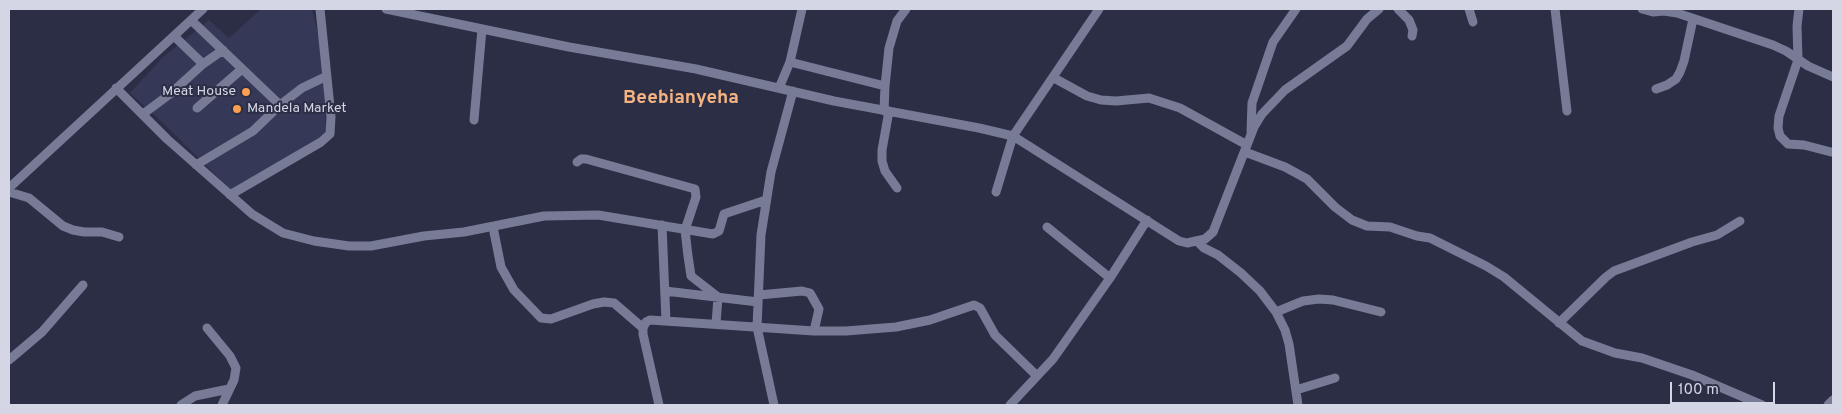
<!DOCTYPE html>
<style>
body{margin:0}
#map{position:relative;width:1842px;height:414px;overflow:hidden;background:#2c2e46;font-family:Overpass,sans-serif}
canvas{display:block}
.frame{position:absolute;inset:0;border:10px solid #d4d6e5;pointer-events:none}
.scale{position:absolute;left:1670px;top:382px;width:105px;height:22px;box-sizing:border-box;border:2px solid #d4d6e5;border-top:0;padding-left:6px;font-size:15px;line-height:18px;white-space:nowrap;color:#d4d6e5;-webkit-text-stroke:4px #2c2e46;paint-order:stroke}
</style>
<div id="map">
<canvas width="1842" height="414"></canvas>
<div class="frame"></div>
<div class="scale">100 m</div>
</div>
<script>
const ctx = document.querySelector('canvas').getContext('2d');
ctx.lineJoin = 'round';
function fillPath(path, color) {
  ctx.fillStyle = color;
  ctx.fill(path, 'evenodd');
}
function shape(rows) {
  const path = new Path2D();
  for (const r of rows) {
    path.moveTo(r[0], r[1]);
    for (let i = 2; i < r.length; i += 2) path.lineTo(r[i], r[i + 1]);
  }
  return path;
}
function strokePath(path, color, width, dash) {
  ctx.strokeStyle = color;
  ctx.lineWidth = width;
  ctx.lineCap = dash ? 'butt' : 'round';
  ctx.setLineDash(dash || []);
  ctx.stroke(path);
}
function drawText(font, color, halo, rows, align = 'center') {
  ctx.font = font + ' Overpass,sans-serif';
  ctx.lineWidth = 4;
  ctx.setLineDash([]);
  ctx.textBaseline = 'middle';
  ctx.strokeStyle = halo;
  ctx.fillStyle = color;
  for (const [text, x, y, turn = 0] of rows) {
    ctx.save();
    ctx.translate(x, y);
    ctx.rotate((+turn || 0) * Math.PI / 180);
    ctx.textAlign = isNaN(turn) ? turn : align;
    if (halo) ctx.strokeText(text, 0, 0);
    ctx.fillText(text, 0, 0);
    ctx.restore();
  }
}
fillPath(shape([
 [261,9,312,9,325,63,326,133,232,191,165,125,130,93,163,57,209,20,229,38]
]), '#353856');
strokePath(shape([
 [386,9,569,47,696,69,834,101,979,128,1013,136,1179,241,1187,243,1205,239,1213,232,1254,127,1262,114,1285,90,1347,46,1367,19,1379,9],
 [1398,9,1409,20,1413,30,1412,36],
 [1469,9,1473,22],
 [1555,9,1567,111],
 [1642,9,1653,12,1664,11,1677,13,1773,45,1786,51,1808,66,1833,77],
 [1799,9,1797,26,1798,60,1779,116,1778,128,1780,136,1788,144,1804,145,1831,152],
 [191,20,280,105],
 [174,36,203,64],
 [790,62,885,86],
 [1054,78,1087,96,1101,100,1116,101,1149,98,1180,108,1247,145],
 [116,88,167,139,252,214,283,233,314,241,349,246,371,246,424,236,464,232,544,216,598,215,713,234,719,231,724,214,766,200],
 [779,88,790,62,802,9],
 [1656,89,1667,85,1676,79,1680,72,1684,61,1693,19],
 [197,108,242,69],
 [884,111,885,86,889,48,897,21,906,9],
 [889,111,882,150,882,161,885,171,897,188],
 [143,114,170,94,203,64,223,50],
 [474,120,482,29],
 [1251,132,1252,103,1273,42,1296,9],
 [1245,152,1285,167,1307,179,1335,207,1352,220,1367,226,1390,227,1417,236,1430,238,1486,266,1504,277,1582,341,1615,353,1642,358,1692,375,1762,405],
 [577,162,581,159,586,159,695,189,696,197,685,230,688,256,691,276,718,297,716,324],
 [196,165,253,131,280,105,302,88,327,76],
 [9,188,203,9],
 [9,192,29,198,63,226,73,230,84,232,102,232,119,237],
 [996,192,1013,136,1099,9],
 [230,195,321,142,330,134,331,117,320,9],
 [662,225,666,321],
 [493,227,501,267,514,290,541,318,551,319,593,304,604,302,614,303,643,328],
 [1047,227,1110,278],
 [1198,242,1204,248,1218,255,1241,273,1260,291,1276,312,1285,330,1289,344,1298,405],
 [665,291,758,302],
 [759,295,802,291,810,293,819,309,814,331],
 [1276,312,1303,301,1319,299,1333,300,1381,312],
 [1559,323,1606,277,1614,271,1692,242,1717,235,1740,221],
 [207,328,230,356,236,368,234,380,222,405],
 [9,360,42,332,83,285],
 [1296,390,1335,378],
 [181,405,195,396,229,389],
 [659,405,643,334,643,328,646,322,650,320,814,331,846,331,896,327,930,320,974,305,980,308,995,335,1037,376],
 [774,405,757,327,761,235,771,172,793,91],
 [1010,405,1053,359,1110,278,1147,220],
 [1828,405,1833,400]
]), '#787b96', 9);
for (const [x, y, r, color] of [
 [246,92,5,"#fb9e50"],
 [237,109,5,"#fb9e50"]
]) {
  const dot = new Path2D();
  dot.arc(x, y, r, 0, 2 * Math.PI);
  ctx.fillStyle = color;
  ctx.fill(dot);
  strokePath(dot, '#2c2e46', 2);
}
drawText('14px', '#d4d6e5', '#2c2e46', [
 ["Meat House",236,92],
 ["Mandela Market",247,109,"left"]
], 'right');
drawText('bold 19px', '#f4b381', '#2c2e46', [
 ["Beebianyeha",681,99]
]);
</script>
